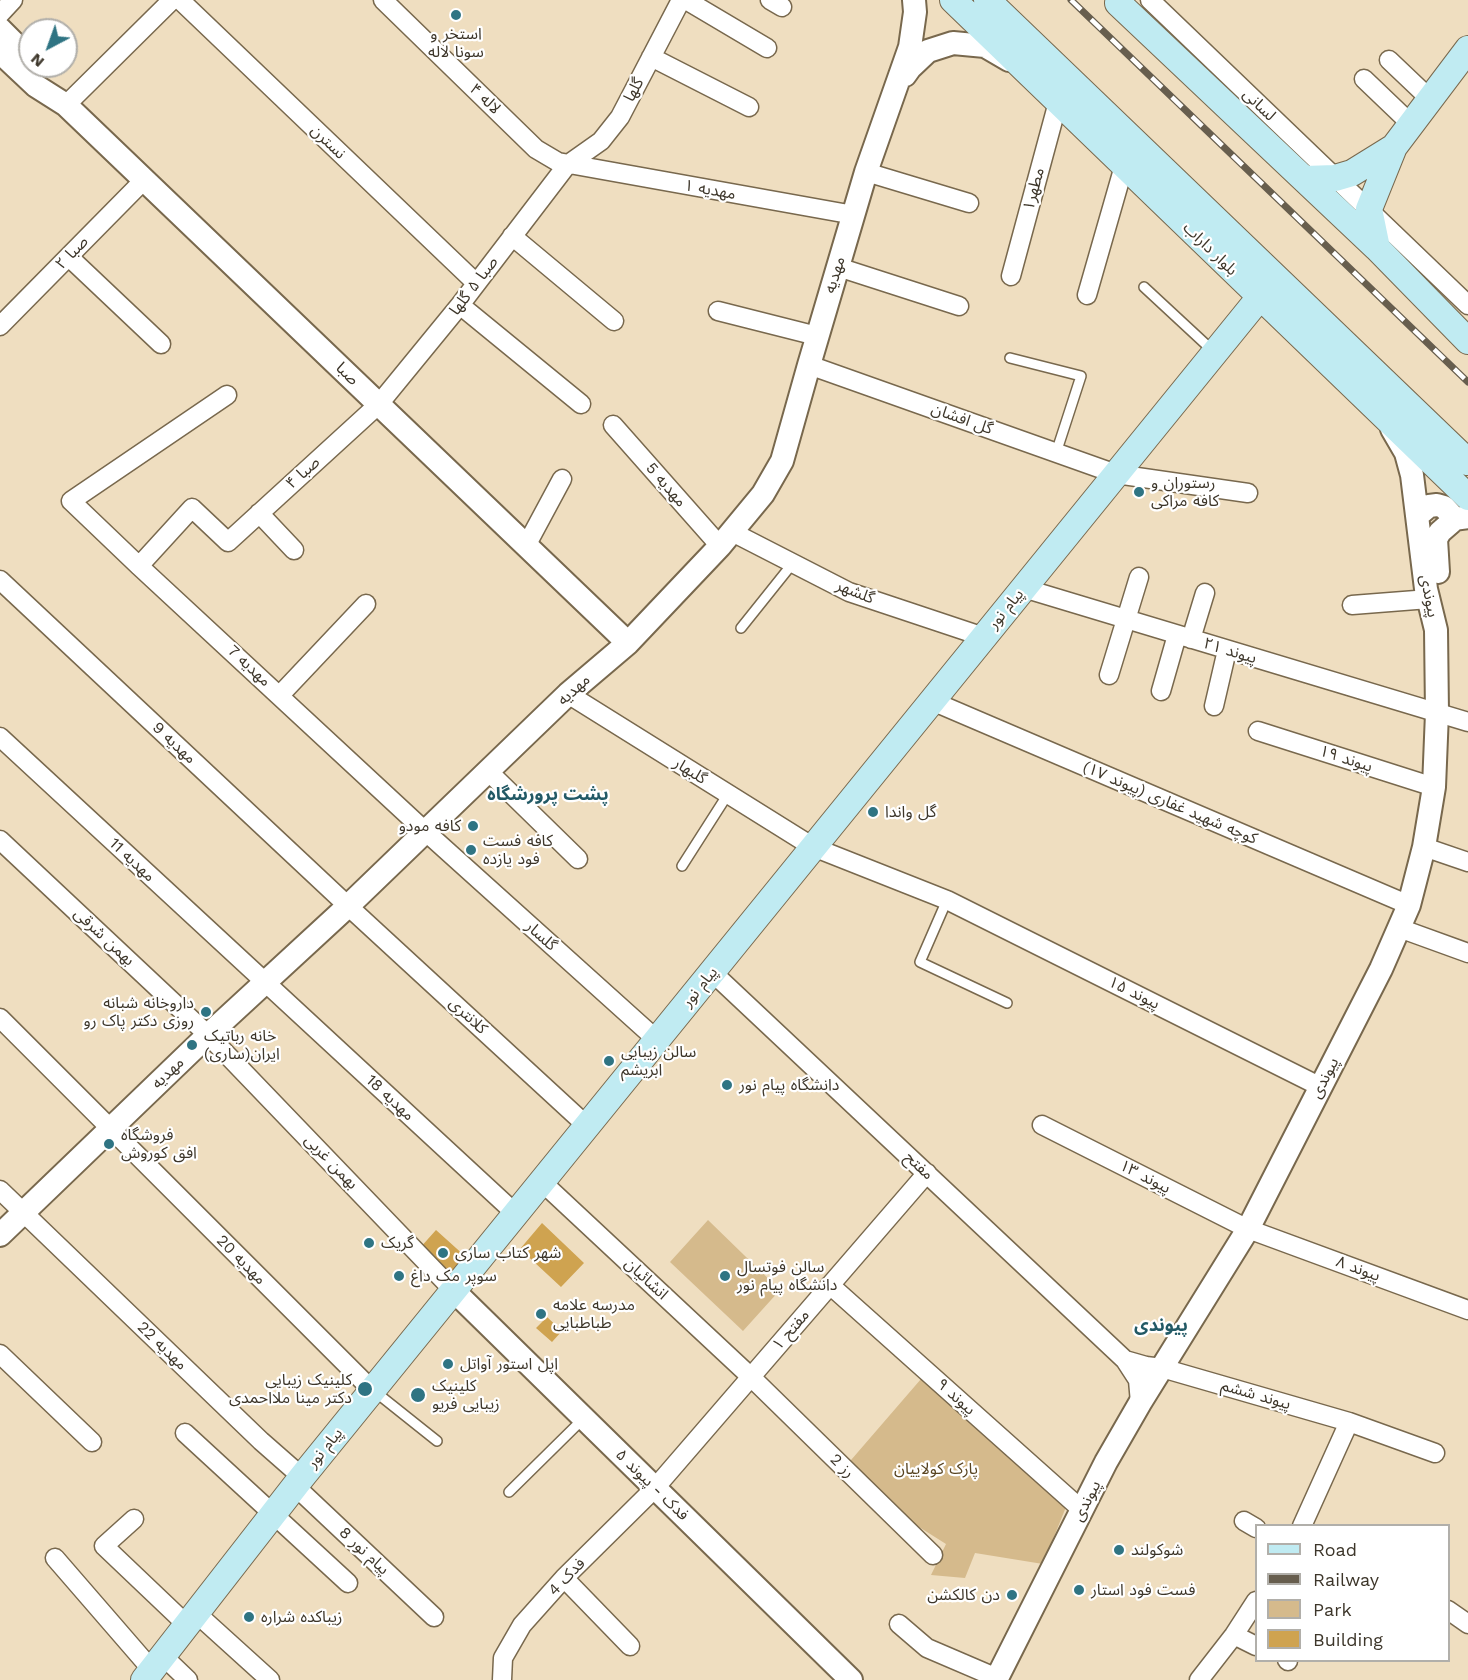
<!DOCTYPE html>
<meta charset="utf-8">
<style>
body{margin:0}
#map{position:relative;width:1468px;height:1680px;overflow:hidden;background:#efdec0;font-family:"Work Sans",sans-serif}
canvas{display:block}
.legend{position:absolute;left:1255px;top:1524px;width:195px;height:138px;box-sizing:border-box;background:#fff;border:2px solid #b1afaa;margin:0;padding:8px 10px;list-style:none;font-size:18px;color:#3d362a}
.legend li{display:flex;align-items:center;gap:12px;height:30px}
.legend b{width:30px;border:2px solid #b1afaa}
.north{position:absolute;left:18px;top:18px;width:60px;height:60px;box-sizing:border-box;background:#fff;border:2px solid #b1afaa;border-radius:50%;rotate:221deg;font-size:16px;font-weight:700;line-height:24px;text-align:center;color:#3d362a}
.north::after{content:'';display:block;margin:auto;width:21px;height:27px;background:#2f7483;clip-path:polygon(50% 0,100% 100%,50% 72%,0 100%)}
</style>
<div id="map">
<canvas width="1468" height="1680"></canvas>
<ul class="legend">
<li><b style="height:8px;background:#c0ebf2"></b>Road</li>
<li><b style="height:8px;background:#675e4e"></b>Railway</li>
<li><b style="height:16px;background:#d5ba8c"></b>Park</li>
<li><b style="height:16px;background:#cfa350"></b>Building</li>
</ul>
<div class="north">N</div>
</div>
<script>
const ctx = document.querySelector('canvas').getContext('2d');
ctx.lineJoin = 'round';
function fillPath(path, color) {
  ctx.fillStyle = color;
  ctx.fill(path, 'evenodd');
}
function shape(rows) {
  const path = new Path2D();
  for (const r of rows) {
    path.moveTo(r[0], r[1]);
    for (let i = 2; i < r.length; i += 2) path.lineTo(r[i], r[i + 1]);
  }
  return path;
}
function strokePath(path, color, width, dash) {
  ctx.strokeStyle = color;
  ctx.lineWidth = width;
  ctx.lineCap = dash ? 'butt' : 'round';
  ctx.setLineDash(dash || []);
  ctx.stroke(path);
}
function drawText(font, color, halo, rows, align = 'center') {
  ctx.font = font + ' "Work Sans","Noto Sans Arabic",sans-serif';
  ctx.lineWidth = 4.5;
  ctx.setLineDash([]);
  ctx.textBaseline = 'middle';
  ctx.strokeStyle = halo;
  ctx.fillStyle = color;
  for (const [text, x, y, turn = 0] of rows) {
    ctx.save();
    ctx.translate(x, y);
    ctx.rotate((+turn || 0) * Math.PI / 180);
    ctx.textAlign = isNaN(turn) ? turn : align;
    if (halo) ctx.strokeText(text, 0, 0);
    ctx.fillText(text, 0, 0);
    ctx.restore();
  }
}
fillPath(shape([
 [708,1220,780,1290,743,1331,670,1262],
 [921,1379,1066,1507,1043,1564,975,1553,965,1578,931,1575,946,1544,900,1515,845,1467]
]), '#d5ba8c');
fillPath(shape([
 [542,1223,584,1263,561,1287,520,1249],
 [436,1230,466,1257,447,1277,419,1249],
 [547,1317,562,1331,552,1342,536,1328]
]), '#cfa350');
const service = shape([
 [1144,287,1213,351],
 [1010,358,1081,376,1056,453],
 [741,628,793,563],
 [682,866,728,794],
 [947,900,920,962,1007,1003],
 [373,1390,437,1441],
 [509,1492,584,1418]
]);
const minor = shape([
 [180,0,476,283],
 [383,0,536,149,558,162,854,215],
 [686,0,767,48],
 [770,0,782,7],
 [1150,0,1468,305],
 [0,14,13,0],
 [651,57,749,107],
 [1389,60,1430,99],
 [1364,79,1411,124],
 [66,105,172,0],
 [866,172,969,203],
 [512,236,614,321],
 [69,257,161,344],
 [838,267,959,306],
 [1011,276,1058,102],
 [1087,295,1124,166],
 [460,305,581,404],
 [718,311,817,336],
 [0,326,144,180],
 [809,365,1116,474,1248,493],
 [227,395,71,501,139,566,426,832,657,1040],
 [613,425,720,546],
 [259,513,294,550],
 [732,532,849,592,984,637],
 [526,546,562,479],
 [139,566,192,508,228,542,379,404,460,305,567,165,601,141,620,117,681,0],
 [0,580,348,906,587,1126],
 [1023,588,1468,722],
 [1352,605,1429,599],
 [1191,639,1205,593],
 [1109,675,1139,577],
 [1161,691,1177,635],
 [568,694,813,847,947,900,1321,1087],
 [280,695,366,604],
 [932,701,1409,905],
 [1214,706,1227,650],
 [1258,731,1434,787],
 [0,737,516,1214],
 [489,772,578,859],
 [0,840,208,1035,453,1290],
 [1424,847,1468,862],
 [1399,928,1468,953],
 [712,972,1125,1360,1138,1380,1140,1403],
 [0,1018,372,1390],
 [1042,1125,1248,1229,1468,1310],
 [542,1182,751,1377,933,1555],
 [0,1190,261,1441,302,1477],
 [830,1285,1082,1510],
 [0,1354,92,1442],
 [1125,1360,1146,1366,1162,1368,1349,1422,1435,1453],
 [185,1433,348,1583],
 [295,1486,434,1617],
 [134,1519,104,1546,187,1625],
 [1244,1521,1256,1528],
 [1302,1526,1349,1422],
 [55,1558,152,1670],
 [564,1578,630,1646],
 [1448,1610,1468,1624],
 [196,1613,270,1680],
 [899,1624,927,1648,997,1678],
 [1234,1635,1256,1646],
 [163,1656,188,1680],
 [1287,1660,1288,1661],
 [502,1680,503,1658,522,1625,564,1578,655,1488,927,1173],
 [1199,1680,1234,1635,1256,1601]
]);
const tertiary = shape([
 [0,29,30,59],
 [0,52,36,86,66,105,628,643],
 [905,75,910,68,928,51,953,43,985,46,1009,60],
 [1417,516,1429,506,1437,505,1444,507,1455,519],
 [1438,572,1436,539,1440,532,1455,519,1468,517],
 [0,1235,208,1035,348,906,568,694,628,643,720,546,763,494,782,461,809,365,866,172,910,47,915,12,914,0],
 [453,1290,851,1680],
 [996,1680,1106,1462,1140,1403,1248,1229,1381,969,1409,905,1424,847,1434,787,1437,713,1436,630,1426,589,1412,475,1406,453,1392,429]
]);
const secondary = shape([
 [953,0,1468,497],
 [987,0,1468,462],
 [1118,3,1377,248,1468,341],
 [1305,179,1335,178,1352,173,1394,147],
 [1377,248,1369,209,1394,147,1468,49],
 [144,1680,302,1477,1260,297]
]);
strokePath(service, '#78684d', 12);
strokePath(minor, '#78684d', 21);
strokePath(tertiary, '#78684d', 26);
strokePath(secondary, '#78684d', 28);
strokePath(service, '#fff', 9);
strokePath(minor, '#fff', 18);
strokePath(tertiary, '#fff', 22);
strokePath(secondary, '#c0ebf2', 26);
const rail = shape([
 [1071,0,1468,382]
]);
strokePath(rail, '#675e4e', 7);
strokePath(rail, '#fff', 4.5, [14]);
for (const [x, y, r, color] of [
 [456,15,6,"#2f7483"],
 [1139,492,6,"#2f7483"],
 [873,812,6,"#2f7483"],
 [473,826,6,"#2f7483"],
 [471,850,6,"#2f7483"],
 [206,1012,6,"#2f7483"],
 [192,1045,6,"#2f7483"],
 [609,1061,6,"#2f7483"],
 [727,1085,6,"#2f7483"],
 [109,1144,6,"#2f7483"],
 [369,1243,6,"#2f7483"],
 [443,1253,6,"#2f7483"],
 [399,1276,6,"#2f7483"],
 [725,1276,6,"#2f7483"],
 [541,1314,6,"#2f7483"],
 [448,1364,6,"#2f7483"],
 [365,1389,8,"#2f7483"],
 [418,1395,8,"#2f7483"],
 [1119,1550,6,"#2f7483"],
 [1079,1590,6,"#2f7483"],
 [1012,1595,6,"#2f7483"],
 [249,1617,6,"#2f7483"]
]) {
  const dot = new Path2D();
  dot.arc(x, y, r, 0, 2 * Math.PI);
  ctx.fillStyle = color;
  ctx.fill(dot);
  strokePath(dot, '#fff', 2);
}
drawText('16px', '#3d362a', '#fff', [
 ["استخر و",456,34,"center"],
 ["سونا لاله",456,52,"center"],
 ["رستوران و",1151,483],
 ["کافه مراکی",1151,501],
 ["گل واندا",885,812],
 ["کافه مودو",461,826,"right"],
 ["کافه فست",483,841],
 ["فود یازده",483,859],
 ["داروخانه شبانه",194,1003,"right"],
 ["روزی دکتر پاک رو",194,1021,"right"],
 ["خانه رباتیک",204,1036],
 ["ایران(ساری)",204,1054],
 ["سالن زیبایی",621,1052],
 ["ابریشم",621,1070],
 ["دانشگاه پیام نور",739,1085],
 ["فروشگاه",121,1135],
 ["افق کوروش",121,1153],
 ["گریک",381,1243],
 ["شهر کتاب ساری",455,1253],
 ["سالن فوتسال",737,1267],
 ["دانشگاه پیام نور",737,1285],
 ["سوپر مک داغ",411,1276],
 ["مدرسه علامه",553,1305],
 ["طباطبایی",553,1323],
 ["اپل استور آواتل",460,1364],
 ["کلینیک زیبایی",352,1380,"right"],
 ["دکتر مینا ملااحمدی",352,1398,"right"],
 ["کلینیک",432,1386],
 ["زیبایی فریو",432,1404],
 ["شوکولند",1131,1550],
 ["فست فود استار",1091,1590],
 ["دن کالکشن",1000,1595,"right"],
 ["زیباکده شراره",261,1617]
], 'left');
drawText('16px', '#3d362a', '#fff', [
 ["گلها",634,90,-62],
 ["لاله ۴",485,99,44],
 ["لسانی",1259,105,44],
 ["نسترن",328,142,44],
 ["مطهر۱",1034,189,-75],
 ["مهدیه ۱",710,190,10],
 ["بلوار داراب",1210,249,44],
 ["صبا ۲",72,253,-46],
 ["مهدیه",835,275,-73],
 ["صبا ۵ گلها",474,286,-53],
 ["صبا",347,374,44],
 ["گل افشان",962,419,20],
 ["صبا ۴",303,473,-42],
 ["مهدیه 5",666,485,49],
 ["گلشهر",855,592,22],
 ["پیوندی",1429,596,79],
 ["پیام نور",1006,609,-51],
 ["پیوند ۲۱",1230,651,17],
 ["مهدیه 7",249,666,43],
 ["مهدیه",574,690,-42],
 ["مهدیه 9",174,743,43],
 ["پیوند ۱۹",1346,759,18],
 ["گلبهار",690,771,32],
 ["کوچه شهید غفاری (پیوند ۱۷)",1170,803,23],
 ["مهدیه 11",132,860,43],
 ["گلسار",541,936,42],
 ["بهمن شرقی",104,937,43],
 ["پیام نور",700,987,-51],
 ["پیوند ۱۵",1134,993,26],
 ["کلانتری",468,1016,43],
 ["مهدیه",168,1073,-44],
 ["پیوندی",1325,1078,-63],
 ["مهدیه 18",390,1098,43],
 ["بهمن غربی",331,1162,46],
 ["مفتح",919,1166,43],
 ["پیوند ۱۳",1145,1177,27],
 ["مهدیه 20",241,1260,45],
 ["پیوند ۸",1358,1269,20],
 ["انشائیان",646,1279,43],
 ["مفتح ۱",791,1330,-49],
 ["مهدیه 22",162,1346,44],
 ["پیوند ششم",1256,1395,16],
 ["پیوند ۹",956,1397,42],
 ["پیام نور",325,1448,-51],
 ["رز 2",842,1466,44],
 ["فدک - پیوند ۵",652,1485,44],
 ["پیوندی",1087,1501,-63],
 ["پیام نور 8",364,1551,43],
 ["فدک 4",567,1577,-46]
]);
drawText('16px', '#584421', '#fff', [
 ["پارک کولاییان",936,1469]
]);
drawText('bold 18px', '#225965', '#fff', [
 ["پشت پرورشگاه",548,795],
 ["پیوندی",1161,1326]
]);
</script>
